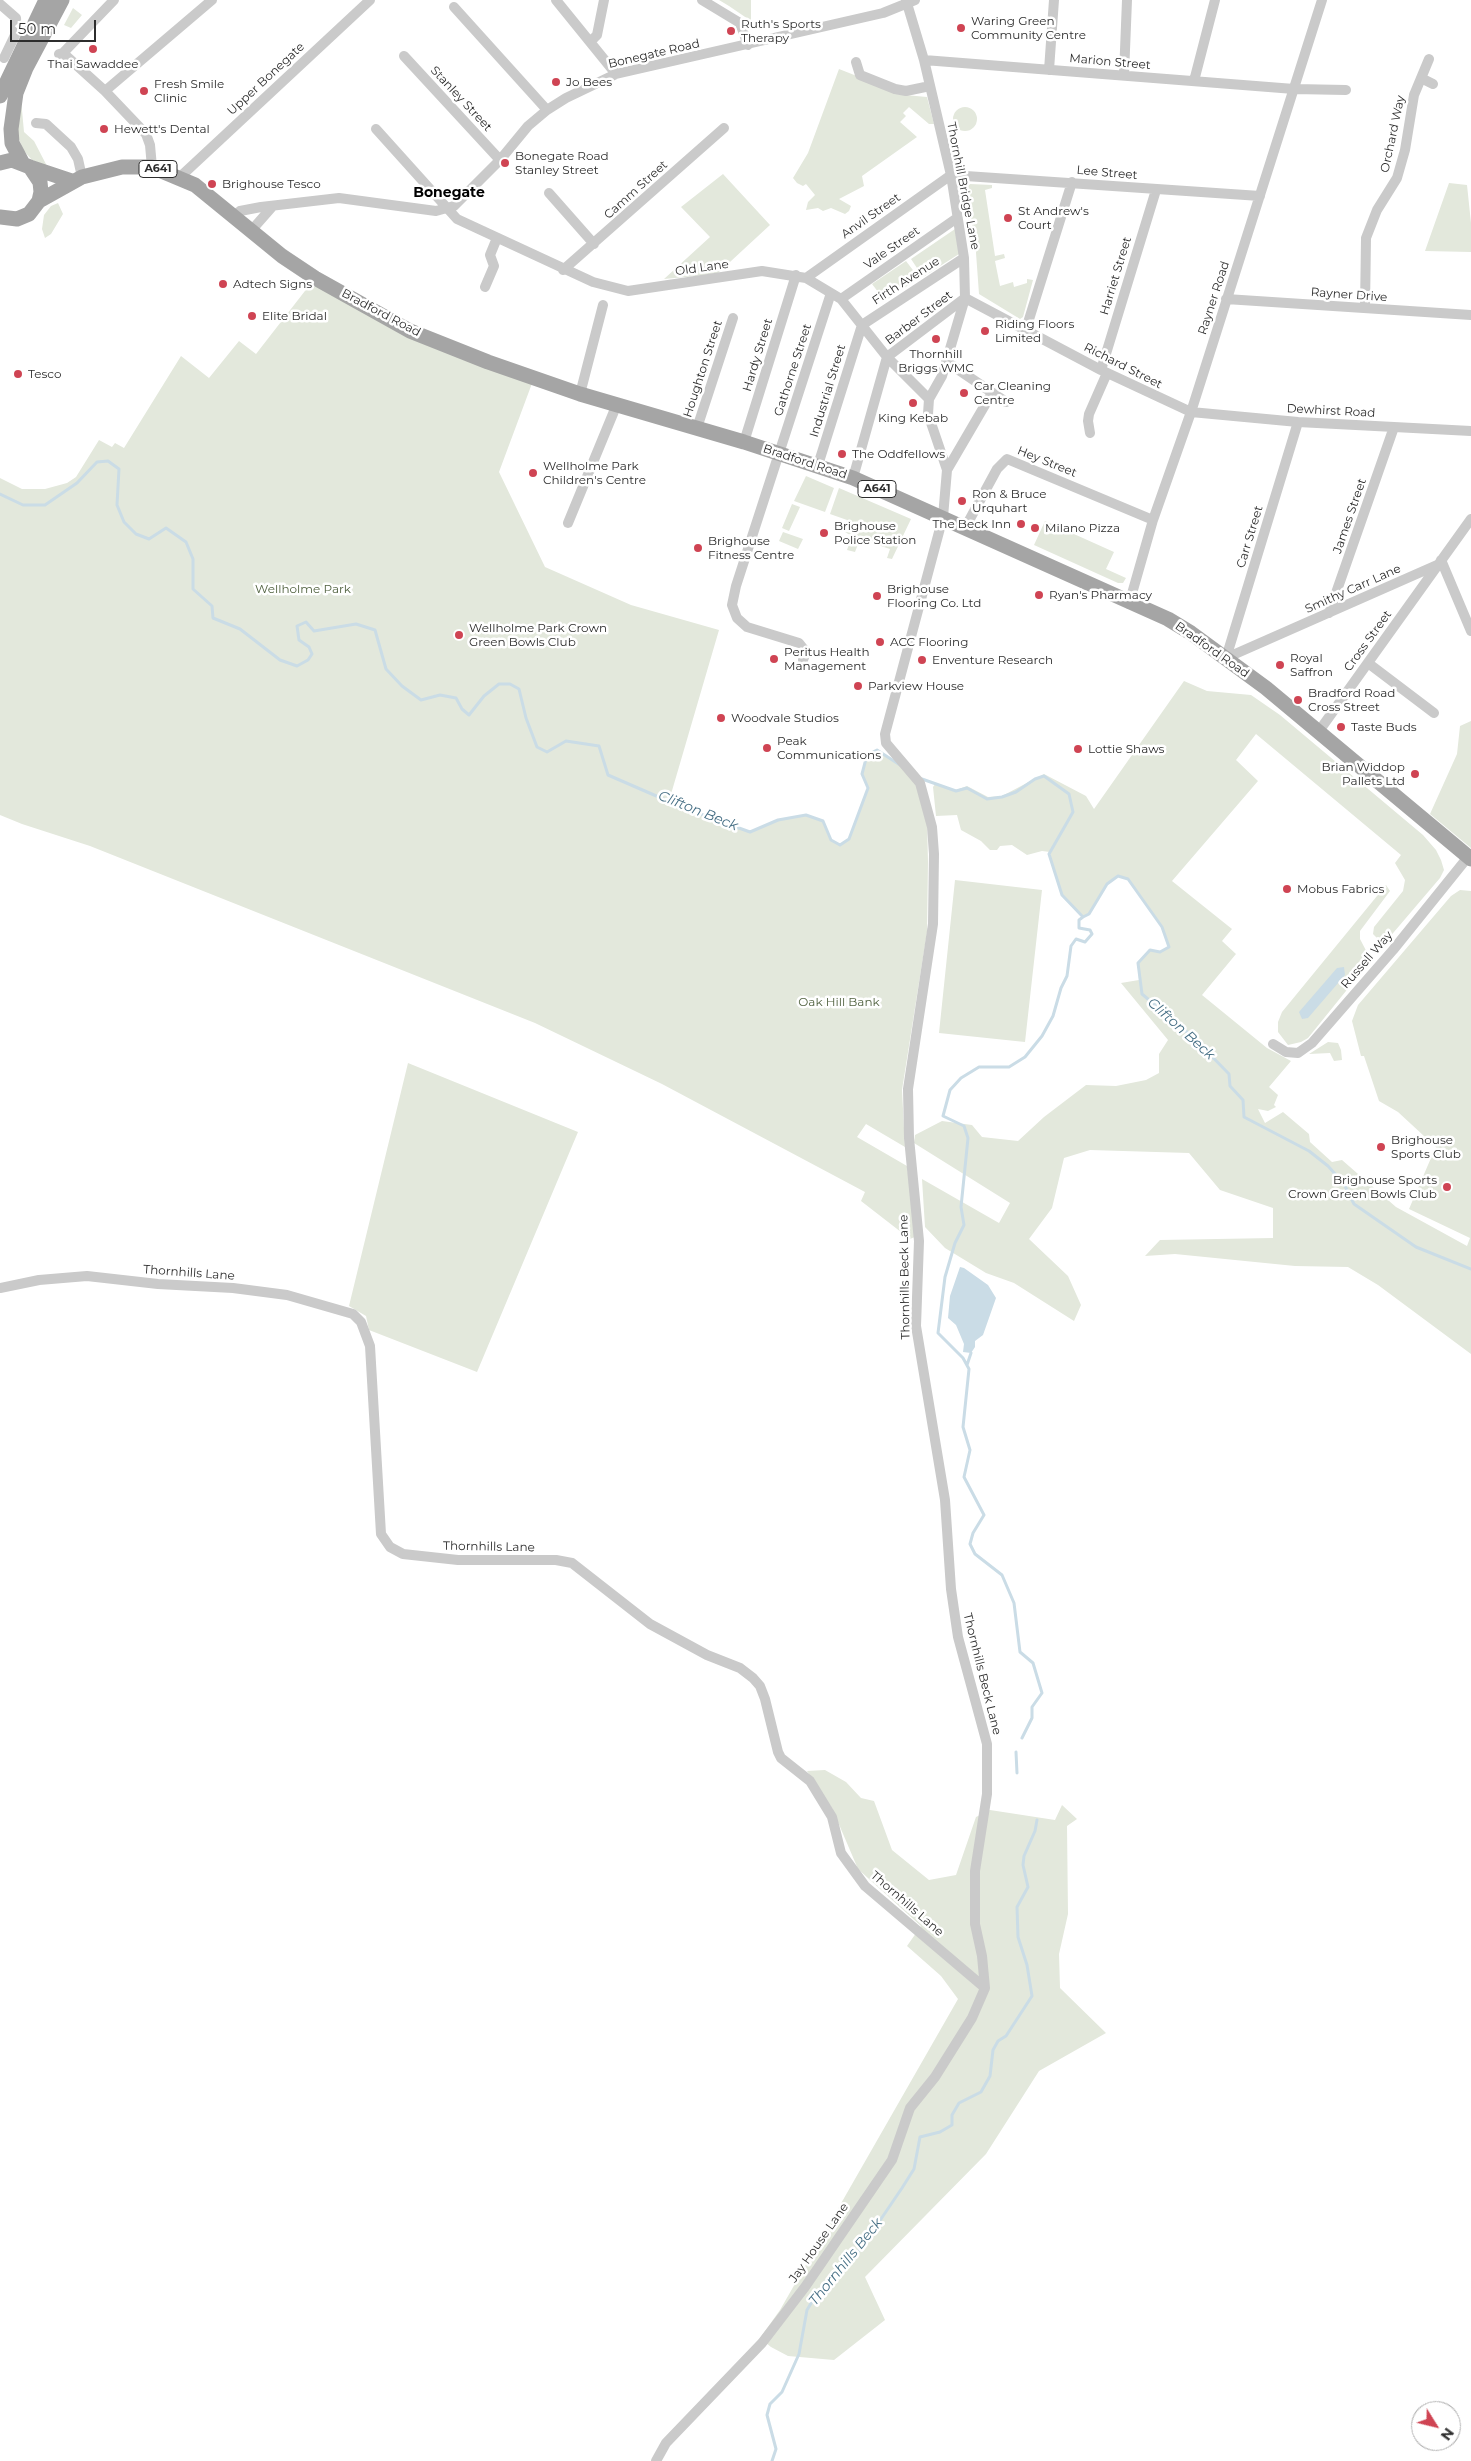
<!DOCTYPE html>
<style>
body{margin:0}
#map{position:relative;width:1471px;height:2461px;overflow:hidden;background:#fff;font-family:Montserrat,sans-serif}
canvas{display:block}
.north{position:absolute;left:1411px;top:2401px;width:50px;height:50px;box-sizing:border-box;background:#fff;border:1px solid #ababab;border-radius:50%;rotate:126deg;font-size:14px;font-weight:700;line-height:20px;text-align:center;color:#2d2d2d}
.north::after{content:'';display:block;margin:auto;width:18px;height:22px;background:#cf4453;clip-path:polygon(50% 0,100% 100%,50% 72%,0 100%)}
.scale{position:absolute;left:10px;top:20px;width:86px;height:22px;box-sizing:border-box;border:2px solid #2d2d2d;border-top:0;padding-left:6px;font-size:15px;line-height:18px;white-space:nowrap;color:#2d2d2d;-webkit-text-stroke:4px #fff;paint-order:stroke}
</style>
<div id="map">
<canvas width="1471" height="2461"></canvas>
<div class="north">N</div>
<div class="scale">50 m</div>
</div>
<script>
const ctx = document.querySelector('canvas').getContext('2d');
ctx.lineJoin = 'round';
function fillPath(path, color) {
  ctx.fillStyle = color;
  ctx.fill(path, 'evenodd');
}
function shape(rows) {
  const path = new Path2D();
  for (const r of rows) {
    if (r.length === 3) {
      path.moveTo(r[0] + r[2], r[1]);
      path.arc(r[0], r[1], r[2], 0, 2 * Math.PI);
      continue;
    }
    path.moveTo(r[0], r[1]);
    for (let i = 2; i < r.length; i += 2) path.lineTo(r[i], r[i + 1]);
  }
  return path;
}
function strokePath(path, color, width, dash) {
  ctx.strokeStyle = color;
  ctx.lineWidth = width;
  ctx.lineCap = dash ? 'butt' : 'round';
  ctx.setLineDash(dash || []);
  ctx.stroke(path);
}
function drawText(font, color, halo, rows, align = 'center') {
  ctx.font = font + ' Montserrat,sans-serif';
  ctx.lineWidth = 5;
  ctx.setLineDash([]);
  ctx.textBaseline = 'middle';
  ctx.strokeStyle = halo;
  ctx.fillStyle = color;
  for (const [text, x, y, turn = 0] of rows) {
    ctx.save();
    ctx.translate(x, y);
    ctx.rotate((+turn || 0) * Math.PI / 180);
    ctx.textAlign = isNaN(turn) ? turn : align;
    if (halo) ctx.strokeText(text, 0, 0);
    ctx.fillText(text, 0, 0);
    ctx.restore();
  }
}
fillPath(shape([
 [719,0,751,0,751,21,729,6],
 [73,8,82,15,71,28,64,25],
 [839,69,905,95,927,97,934,124,929,124,909,107,903,113,906,116,900,122,917,137,862,176,864,186,839,199,851,206,849,211,845,214,831,208,823,211,818,208,806,210,808,202,815,195,806,184,803,186,797,183,793,178,808,153],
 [21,99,24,132,34,141,48,168,32,160,24,151,18,137,16,113],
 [965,119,12],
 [723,174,770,225,717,274,664,279,710,237,681,207],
 [1449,183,1467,185,1471,223,1471,252,1425,251],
 [970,184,992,185,992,188,985,190,995,256,1004,254,1005,258,995,261,1000,286,1013,282,1014,287,1027,283,1027,279,1033,280,1023,317,1020,319,979,294,975,239,965,189],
 [58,203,63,214,51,234,45,238,42,229,44,215,51,206],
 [955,229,959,254,923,277,911,259],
 [906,261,919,278,885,301,872,284],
 [315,278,410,331,534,378,499,472,545,567,631,605,719,630,669,801,750,832,778,820,806,815,823,821,831,840,840,845,849,839,868,788,862,774,867,755,877,750,910,772,919,788,927,820,928,862,927,932,902,1090,905,1147,866,1124,857,1137,907,1166,917,1236,910,1239,861,1201,865,1192,662,1084,535,1023,90,846,22,824,0,815,0,478,22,489,45,489,67,483,76,477,99,440,112,447,115,443,124,448,181,356,209,378,239,341,256,354],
 [806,476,834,488,825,512,794,501],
 [839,488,911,519,892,559,887,558,890,549,860,539,855,552,847,550,852,536,843,531,847,520,830,514],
 [792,504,800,507,789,531,782,528],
 [1045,521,1114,552,1106,569,1126,578,1123,583,1118,583,1034,545],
 [783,532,803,539,798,549,779,541],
 [1184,681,1207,691,1251,695,1280,715,1423,835,1436,850,1441,860,1444,870,1440,878,1388,939,1385,942,1379,940,1373,934,1374,927,1403,891,1405,880,1395,863,1401,855,1256,734,1236,760,1258,781,1172,881,1232,929,1222,941,1236,954,1202,995,1267,1048,1291,1061,1269,1087,1278,1095,1274,1105,1276,1107,1268,1111,1258,1109,1265,1123,1283,1112,1309,1134,1310,1142,1332,1162,1342,1160,1396,1207,1467,1246,1470,1238,1409,1209,1431,1158,1429,1155,1437,1148,1398,1112,1379,1101,1364,1056,1361,1056,1352,1021,1358,1005,1451,896,1460,890,1471,891,1471,1354,1378,1285,1348,1267,1295,1266,1175,1254,1145,1256,1160,1240,1273,1238,1273,1208,1220,1190,1189,1153,1090,1150,1064,1158,1052,1208,1029,1239,1068,1276,1081,1305,1074,1321,1014,1283,986,1273,945,1248,925,1227,922,1179,999,1223,1010,1203,914,1143,915,1135,942,1121,972,1125,982,1137,1018,1141,1044,1117,1086,1085,1116,1086,1146,1080,1159,1073,1159,1054,1168,1040,1121,983,1139,980,1138,963,1150,950,1160,952,1169,947,1162,927,1128,879,1118,876,1107,884,1089,914,1083,917,1062,895,1053,870,1050,852,1042,851,1027,855,1012,845,1000,846,997,850,990,850,981,841,961,830,957,815,936,816,933,787,935,784,956,790,967,786,988,797,1002,796,1044,774,1086,796,1094,809],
 [1471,721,1471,848,1430,814,1457,754,1460,726],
 [955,880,1042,890,1025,1042,939,1033],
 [1386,885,1390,891,1360,931,1360,939,1371,960,1308,1038,1301,1042,1288,1045,1278,1032,1278,1022,1282,1012],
 [1328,1042,1338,1043,1341,1050,1342,1060,1334,1061,1330,1053,1309,1054],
 [408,1063,578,1132,477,1372,369,1330,366,1316,349,1306],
 [825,1770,846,1782,861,1798,874,1801,892,1850,929,1880,956,1875,976,1817,990,1810,1055,1820,1062,1805,1077,1819,1067,1826,1068,1914,1059,1954,1060,1988,1106,2033,1039,2071,986,2154,865,2277,885,2320,834,2360,788,2356,771,2347,760,2338,780,2310,958,1999,941,1976,907,1946,921,1926,858,1869,832,1808,807,1771]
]), '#e3e8dc');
fillPath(shape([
 [1344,967,1345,975,1308,1018,1302,1019,1299,1012,1337,968],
 [960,1267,964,1268,988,1285,996,1298,983,1335,975,1341,975,1347,971,1353,963,1352,964,1344,956,1325,948,1318,950,1296]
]), '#cadce6');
strokePath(shape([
 [0,494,23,505,45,505,77,483,97,462,108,461,119,469,117,505,124,522,136,534,149,539,166,528,186,542,193,559,193,589,212,606,213,618,240,629,280,660,297,666,308,660,312,654,309,647,299,640,297,626,306,622,314,631,356,624,375,630,386,669,402,686,421,700,440,695,456,698,462,709,469,715,484,696,499,684,510,684,519,689,526,718,537,747,547,752,566,741,599,746,608,775,684,808,750,832,778,820,806,815,823,821,831,840,840,845,849,839,868,788,862,774,867,755,877,750,900,765],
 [922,779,956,791,967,788,987,799,1002,797,1016,792,1035,779,1044,776,1069,794,1073,812,1049,854,1062,895,1083,917,1089,914,1107,884,1118,876,1128,879,1162,927,1169,947,1160,952,1150,950,1138,963,1142,994,1194,1038,1229,1074,1230,1086,1243,1100,1244,1117,1309,1151,1328,1166,1344,1184,1354,1204,1416,1247,1471,1269],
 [967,1365,971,1353],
 [1022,1738,1032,1718,1032,1707,1042,1693,1033,1663,1020,1652,1014,1603,1002,1575,975,1554,970,1544,973,1533,984,1515,964,1477,970,1450,963,1427,969,1369,963,1358,938,1333,945,1277,955,1243,964,1225,961,1207,968,1138,964,1126,943,1116,950,1090,961,1078,979,1067,1009,1067,1025,1057,1042,1036,1053,1016,1061,988,1067,976,1071,946,1076,939,1085,942,1092,934,1090,930,1079,928,1079,920,1083,917],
 [1016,1752,1017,1773],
 [772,2461,776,2449,767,2415,770,2404,782,2392,799,2354,807,2310,816,2295,842,2272,864,2244,902,2188,914,2169,920,2137,940,2132,952,2125,952,2115,959,2103,981,2092,990,2076,993,2050,998,2041,1006,2036,1032,1996,1027,1965,1018,1937,1017,1907,1028,1887,1023,1865,1024,1856,1035,1831,1037,1820]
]), '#cadce6', 3);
strokePath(shape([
 [556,0,616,74],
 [702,0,740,23,748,45],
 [0,4,16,18,17,31,4,58],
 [454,7,547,110],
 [590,42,597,35,604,0],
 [63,53,114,0],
 [59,54,63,53,105,91,146,134,150,145,152,167],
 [404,56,500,160],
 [924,60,1294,89,1346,90],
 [856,62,860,75,895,89,906,91,930,86],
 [1049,70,1054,0],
 [1124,75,1127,0],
 [1421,78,1433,84],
 [1194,81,1215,0],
 [105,91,212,0],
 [36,123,46,124,71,147,78,159,82,177],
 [376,129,457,219,593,282,628,291,762,271,806,278,841,299,887,357,929,399],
 [180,177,370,0],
 [549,193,594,244],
 [232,217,240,211,261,207,339,198,436,211,454,206,500,160,528,126,547,110,566,98,616,74,883,13,915,0],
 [250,232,272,207],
 [563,270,724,128],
 [806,278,951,175,1260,196],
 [485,287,494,266,490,255,497,238],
 [841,299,957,218],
 [1226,299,1471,315],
 [1365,308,1366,238,1377,210,1397,178,1405,150,1414,95,1429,59],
 [1026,329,1072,182],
 [947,362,1006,402],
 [1101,370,1156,190],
 [580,394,603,305],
 [697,428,733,318],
 [1090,433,1088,421,1089,414,1107,373],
 [744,442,796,275],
 [818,465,862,325,964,258],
 [947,470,992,393],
 [853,478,887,357,965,298,1101,370,1191,412,1298,422,1471,431],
 [568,523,617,404],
 [965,528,997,469,1007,459,1153,520],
 [1441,560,1471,631],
 [1129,604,1153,520,1191,412,1322,0],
 [1329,613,1394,427],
 [1226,658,1298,422],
 [1226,658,1437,565],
 [803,660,806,652,799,643,747,627,737,618,732,605,736,586,831,293],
 [1368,663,1434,713],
 [1319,731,1471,519],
 [1273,1044,1286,1052,1298,1053,1312,1043,1393,950,1468,857],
 [0,1288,39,1280,87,1276,158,1284,233,1288,287,1295,353,1314,361,1322,370,1346,381,1534,390,1547,403,1554,458,1560,556,1560,572,1563,650,1624,707,1655,740,1668,753,1678,760,1686,765,1699,778,1752,781,1758,810,1781,832,1817,841,1853,865,1886,985,1988],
 [656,2461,666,2443,762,2343,805,2287,892,2160,910,2108,935,2077,972,2018,985,1988,982,1956,975,1924,975,1871,987,1794,987,1744,958,1637,951,1589,945,1500,916,1326,919,1241,909,1138,908,1089,933,924,934,854,932,827,920,783,886,743,885,734,943,517,947,470,928,414,929,399,942,376,965,298,964,258,951,175,924,60,906,0]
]), '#cacaca', 10);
strokePath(shape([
 [0,96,46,0],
 [22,162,12,143,11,129,16,93,26,68,62,0],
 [0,163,12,160,30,167,40,182,41,192,39,201,29,214,17,219,0,217],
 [30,167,72,181],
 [39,201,82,177,122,167,152,167,195,185,282,256,315,278,410,331,488,362,580,394,744,442,853,478,1168,619,1191,633,1266,688,1471,859]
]), '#a5a5a5', 15);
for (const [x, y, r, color] of [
 [961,28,5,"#cf4453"],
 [731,31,5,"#cf4453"],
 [93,49,5,"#cf4453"],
 [556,82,5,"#cf4453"],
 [144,91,5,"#cf4453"],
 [104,129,5,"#cf4453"],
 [505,163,5,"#cf4453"],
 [212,184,5,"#cf4453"],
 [1008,218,5,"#cf4453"],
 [223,284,5,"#cf4453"],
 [252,316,5,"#cf4453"],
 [985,331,5,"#cf4453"],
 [936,339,5,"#cf4453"],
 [18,374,5,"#cf4453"],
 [964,393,5,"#cf4453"],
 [913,403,5,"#cf4453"],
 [842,454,5,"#cf4453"],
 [533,473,5,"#cf4453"],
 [962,501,5,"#cf4453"],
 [1021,524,5,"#cf4453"],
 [1035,528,5,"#cf4453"],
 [824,533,5,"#cf4453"],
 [698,548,5,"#cf4453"],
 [1039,595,5,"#cf4453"],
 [877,596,5,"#cf4453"],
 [459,635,5,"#cf4453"],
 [880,642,5,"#cf4453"],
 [774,659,5,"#cf4453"],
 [922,660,5,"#cf4453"],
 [1280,665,5,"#cf4453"],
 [858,686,5,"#cf4453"],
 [1298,700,5,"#cf4453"],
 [721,718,5,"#cf4453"],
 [1341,727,5,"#cf4453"],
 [767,748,5,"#cf4453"],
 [1078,749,5,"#cf4453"],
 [1415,774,5,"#cf4453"],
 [1287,889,5,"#cf4453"],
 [1381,1147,5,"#cf4453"],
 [1447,1187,5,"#cf4453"]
]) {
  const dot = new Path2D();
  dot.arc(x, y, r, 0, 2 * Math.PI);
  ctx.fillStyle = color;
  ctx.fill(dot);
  strokePath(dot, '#fff', 2);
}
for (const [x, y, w] of [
 [158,169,38],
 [877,489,38]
]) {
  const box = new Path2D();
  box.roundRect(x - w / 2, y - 8.5, w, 17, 4);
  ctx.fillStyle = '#fff';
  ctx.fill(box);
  strokePath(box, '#2d2d2d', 1);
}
drawText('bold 11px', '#2d2d2d', null, [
 ["A641",158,169],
 ["A641",877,489]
]);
drawText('12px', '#2d2d2d', '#fff', [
 ["Waring Green",971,21],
 ["Community Centre",971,35],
 ["Ruth's Sports",741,24],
 ["Therapy",741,38],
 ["Thai Sawaddee",93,64,"center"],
 ["Jo Bees",566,82],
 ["Fresh Smile",154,84],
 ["Clinic",154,98],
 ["Hewett's Dental",114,129],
 ["Bonegate Road",515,156],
 ["Stanley Street",515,170],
 ["Brighouse Tesco",222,184],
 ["St Andrew's",1018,211],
 ["Court",1018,225],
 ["Adtech Signs",233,284],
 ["Elite Bridal",262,316],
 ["Riding Floors",995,324],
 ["Limited",995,338],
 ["Thornhill",936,354,"center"],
 ["Briggs WMC",936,368,"center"],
 ["Tesco",28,374],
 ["Car Cleaning",974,386],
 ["Centre",974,400],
 ["King Kebab",913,418,"center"],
 ["The Oddfellows",852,454],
 ["Wellholme Park",543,466],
 ["Children's Centre",543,480],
 ["Ron & Bruce",972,494],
 ["Urquhart",972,508],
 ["The Beck Inn",1011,524,"right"],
 ["Brighouse",834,526],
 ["Police Station",834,540],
 ["Milano Pizza",1045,528],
 ["Brighouse",708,541],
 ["Fitness Centre",708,555],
 ["Brighouse",887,589],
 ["Flooring Co. Ltd",887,603],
 ["Ryan's Pharmacy",1049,595],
 ["Wellholme Park Crown",469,628],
 ["Green Bowls Club",469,642],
 ["ACC Flooring",890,642],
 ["Peritus Health",784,652],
 ["Management",784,666],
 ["Royal",1290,658],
 ["Saffron",1290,672],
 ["Enventure Research",932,660],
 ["Parkview House",868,686],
 ["Bradford Road",1308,693],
 ["Cross Street",1308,707],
 ["Woodvale Studios",731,718],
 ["Taste Buds",1351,727],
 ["Peak",777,741],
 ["Communications",777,755],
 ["Lottie Shaws",1088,749],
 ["Brian Widdop",1405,767,"right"],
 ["Pallets Ltd",1405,781,"right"],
 ["Mobus Fabrics",1297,889],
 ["Brighouse",1391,1140],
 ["Sports Club",1391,1154],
 ["Brighouse Sports",1437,1180,"right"],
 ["Crown Green Bowls Club",1437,1194,"right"]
], 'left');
drawText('12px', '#2d2d2d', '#fff', [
 ["Bonegate Road",654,54,-13],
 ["Marion Street",1110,62,5],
 ["Upper Bonegate",266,79,-43],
 ["Stanley Street",461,99,47],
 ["Orchard Way",1393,134,-78],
 ["Lee Street",1107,173,5],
 ["Thornhill Bridge Lane",963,186,79],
 ["Camm Street",636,190,-42],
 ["Anvil Street",871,216,-35],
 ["Vale Street",892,248,-35],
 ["Old Lane",702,268,-8],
 ["Harriet Street",1116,276,-73],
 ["Firth Avenue",906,281,-33],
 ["Rayner Drive",1349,295,4],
 ["Rayner Road",1214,298,-72],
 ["Bradford Road",381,313,28],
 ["Barber Street",919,318,-37],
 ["Hardy Street",758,355,-73],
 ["Richard Street",1123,366,27],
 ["Houghton Street",703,369,-72],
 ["Gathorne Street",793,370,-72],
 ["Industrial Street",828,391,-73],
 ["Dewhirst Road",1331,411,3],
 ["Bradford Road",805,462,18],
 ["Hey Street",1047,462,22],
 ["James Street",1350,516,-71],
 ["Carr Street",1250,537,-73],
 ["Smithy Carr Lane",1353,589,-24],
 ["Cross Street",1368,641,-54],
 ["Bradford Road",1212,650,35],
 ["Russell Way",1367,960,-49],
 ["Thornhills Lane",189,1273,4],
 ["Thornhills Beck Lane",905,1277,-91],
 ["Thornhills Lane",489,1547,1],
 ["Thornhills Beck Lane",982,1674,76],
 ["Thornhills Lane",907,1904,41],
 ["Jay House Lane",819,2243,-55]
]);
drawText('12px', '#516240', '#fff', [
 ["Wellholme Park",303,589],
 ["Oak Hill Bank",839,1002]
]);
drawText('bold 14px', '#000', '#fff', [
 ["Bonegate",449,193]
]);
drawText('italic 14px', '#456e84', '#fff', [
 ["Clifton Beck",698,811,22],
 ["Clifton Beck",1181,1029,42],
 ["Thornhills Beck",846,2262,-51]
]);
</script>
